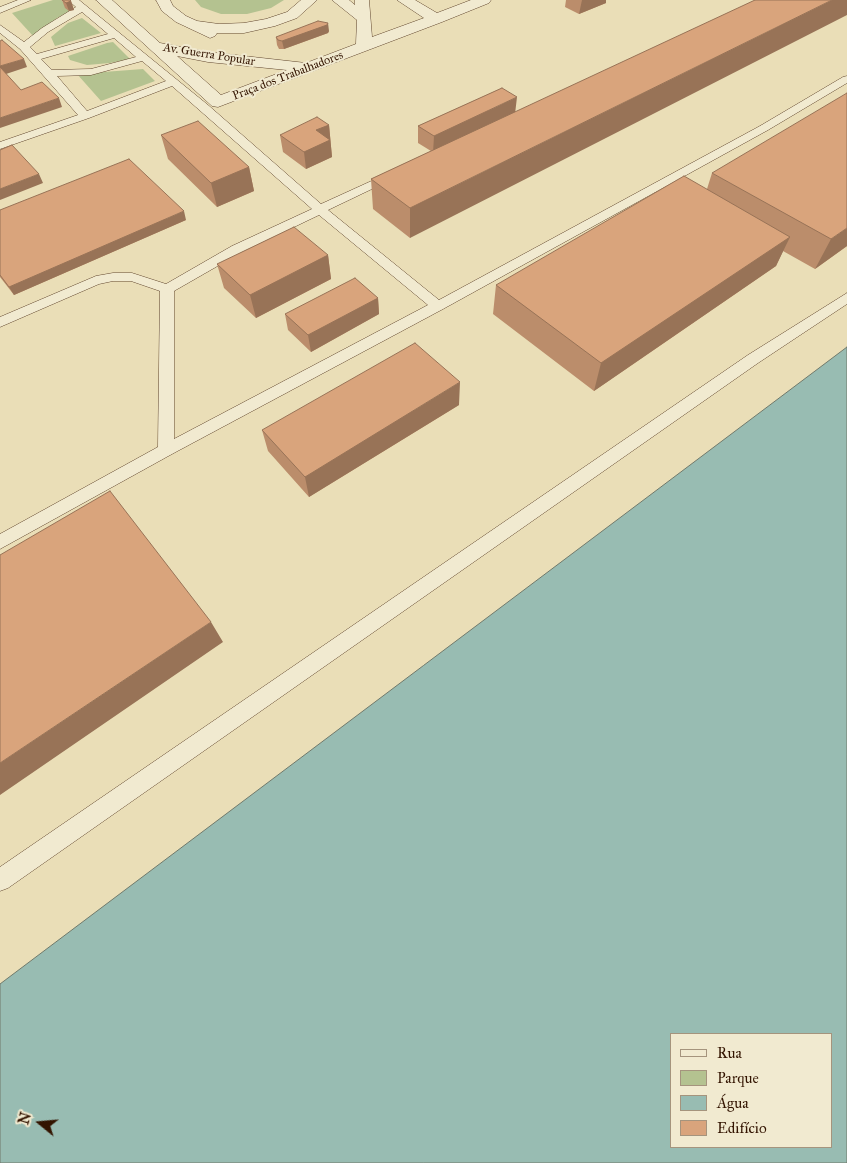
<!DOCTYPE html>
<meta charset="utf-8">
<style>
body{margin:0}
#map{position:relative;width:847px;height:1163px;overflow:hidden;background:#eadeb7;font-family:"IM FELL Great Primer",serif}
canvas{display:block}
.legend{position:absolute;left:670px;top:1033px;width:162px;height:115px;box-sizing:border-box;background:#f1ead0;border:1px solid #a5947d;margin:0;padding:6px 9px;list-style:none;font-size:15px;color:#331400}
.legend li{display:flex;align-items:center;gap:10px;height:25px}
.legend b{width:25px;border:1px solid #a5947d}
.north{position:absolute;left:15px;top:1098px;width:50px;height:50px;-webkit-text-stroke:4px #f1ead0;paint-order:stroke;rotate:287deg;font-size:14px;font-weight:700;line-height:20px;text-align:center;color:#331400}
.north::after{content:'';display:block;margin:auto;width:18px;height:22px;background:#331400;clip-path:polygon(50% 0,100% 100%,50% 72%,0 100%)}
</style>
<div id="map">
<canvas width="847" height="1163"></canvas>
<ul class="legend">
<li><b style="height:6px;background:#f1ead0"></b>Rua</li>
<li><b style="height:14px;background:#b4c290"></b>Parque</li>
<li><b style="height:14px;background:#98bcb2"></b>Água</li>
<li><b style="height:14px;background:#d9a47c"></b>Edifício</li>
</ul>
<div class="north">N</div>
</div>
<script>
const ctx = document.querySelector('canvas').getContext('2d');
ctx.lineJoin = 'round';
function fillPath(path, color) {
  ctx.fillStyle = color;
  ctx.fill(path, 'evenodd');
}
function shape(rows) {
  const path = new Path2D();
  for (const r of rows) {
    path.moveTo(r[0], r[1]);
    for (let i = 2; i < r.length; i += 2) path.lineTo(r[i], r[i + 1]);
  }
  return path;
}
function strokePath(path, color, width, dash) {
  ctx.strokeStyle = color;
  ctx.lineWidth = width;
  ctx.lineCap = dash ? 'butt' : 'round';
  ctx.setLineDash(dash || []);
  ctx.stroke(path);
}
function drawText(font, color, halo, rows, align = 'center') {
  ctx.font = font + ' "IM FELL Great Primer",serif';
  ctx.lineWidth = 4;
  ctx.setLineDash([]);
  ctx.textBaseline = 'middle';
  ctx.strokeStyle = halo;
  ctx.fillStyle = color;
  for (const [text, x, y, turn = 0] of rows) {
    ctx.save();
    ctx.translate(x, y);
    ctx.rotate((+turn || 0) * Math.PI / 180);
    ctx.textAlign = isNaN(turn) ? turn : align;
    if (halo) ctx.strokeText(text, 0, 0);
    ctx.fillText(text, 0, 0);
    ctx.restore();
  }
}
fillPath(shape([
 [53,0,61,0,72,10,57,18,34,37,12,13],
 [195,0,284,0,271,8,247,14,221,14,201,7],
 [82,18,101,33,55,46,51,37,68,23],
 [113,42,130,59,110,63,87,65,70,60,68,56,107,43],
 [143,69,155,81,101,101,77,74]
]), '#b4c290');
const water = shape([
 [847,347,847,1163,0,1163,0,984,847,347],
 [671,1034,831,1034,831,1147,671,1147,671,1034]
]);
fillPath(water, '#98bcb2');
strokePath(water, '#70796b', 1);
const lane = shape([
 [18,0,31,0,0,13,0,7,18,0],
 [68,0,79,0,208,105,321,204,389,173,397,173,399,175,397,177,328,210,439,300,760,126,843,77,847,76,847,83,768,130,443,309,172,454,0,549,0,534,158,447,160,291,131,281,113,281,99,284,0,327,0,317,96,276,113,273,132,273,166,284,232,246,312,209,172,86,89,118,0,149,0,142,78,115,20,49,0,33,0,25,24,42,42,28,76,7,68,0],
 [82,12,108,34,37,54,30,47,48,32,82,12],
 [114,38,136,57,91,69,52,70,41,59,114,38],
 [142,61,166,81,87,111,57,76,91,75,142,61],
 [319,215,428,305,174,439,174,291,242,252,319,215],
 [847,293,847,304,758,363,8,888,0,891,0,867,748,355,847,293]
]);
const street = shape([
 [96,0,112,0,160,43,208,52,306,63,356,44,357,20,332,0,349,0,355,5,355,0,369,0,372,37,424,18,397,0,415,0,437,13,471,0,491,0,489,3,442,22,218,107,212,106,96,0],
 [177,56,208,62,287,70,221,95,177,56],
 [156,0,170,0,173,6,186,16,197,21,219,24,244,23,266,19,287,12,301,0,317,0,297,18,275,26,244,33,217,33,215,36,210,38,176,22,162,11,156,0]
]);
strokePath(lane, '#61462e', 1);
strokePath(street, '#61462e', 1);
fillPath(lane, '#f1ead0');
fillPath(street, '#f1ead0');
fillPath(shape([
 [62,0,71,1,74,10,69,11,65,8],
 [566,0,606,0,606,3,579,14,565,7],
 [329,31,328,33,284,49,279,49,277,45,276,37],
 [502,88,410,238,373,209,371,179,431,151,418,143,418,126],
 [329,125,332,157,306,169,283,152,280,135],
 [161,135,249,167,254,191,217,207,168,159],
 [712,173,847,246,815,269,783,251,776,266,594,391,493,314,496,285,707,189],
 [0,210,186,220,14,295,0,277],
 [328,255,331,279,256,318,224,288,217,264],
 [378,298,379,314,311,352,288,330,285,314],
 [459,405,309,497,268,451,262,430]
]), '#bb8d6b');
fillPath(shape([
 [582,0,606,0,606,3,579,14],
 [832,0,847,0,847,15,410,238,410,208],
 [71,1,74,10,69,11,66,3],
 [328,23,329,31,328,33,284,49,282,41],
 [24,59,27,67,3,75,0,68,0,66],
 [517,97,515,114,433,153,434,136],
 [59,98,62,107,0,128,0,118],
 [329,125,332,157,306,169,304,152,316,130],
 [249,167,254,191,217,207,211,183],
 [39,174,43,183,0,200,0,189],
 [184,211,186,220,14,295,9,287],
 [847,228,847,246,815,269,831,239],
 [790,237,776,266,594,391,601,363],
 [328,255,331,279,256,318,250,295],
 [378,298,379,314,311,352,308,335],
 [460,382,459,405,309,497,305,477],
 [211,622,223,642,0,795,0,763]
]), '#987357');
const building = shape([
 [62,0,70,0,71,1,66,3,62,0],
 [755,0,832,0,410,208,371,179,755,0],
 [318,21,328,23,327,25,282,41,278,40,276,37,318,21],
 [2,40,24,59,0,66,0,41,2,40],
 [0,67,21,90,42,82,59,98,0,118,0,67],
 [502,88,517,97,434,136,418,126,502,88],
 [847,93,847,228,831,239,712,173,847,93],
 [317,117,329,125,316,130,330,140,304,152,280,135,317,117],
 [198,121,249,167,211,183,161,135,198,121],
 [12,145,39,174,0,189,0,150,12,145],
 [129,159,184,211,9,287,0,275,0,210,129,159],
 [684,176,790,237,601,363,496,285,684,176],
 [294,227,328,255,250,295,217,264,294,227],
 [355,278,378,298,308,335,285,314,355,278],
 [415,343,460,382,305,477,262,430,415,343],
 [110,491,211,622,0,763,0,555,110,491]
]);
fillPath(building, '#d9a47c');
strokePath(building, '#987357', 1);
drawText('12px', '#331400', '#f1ead0', [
 ["Av. Guerra Popular",209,55,9],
 ["Praça dos Trabalhadores",288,76,-21]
]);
</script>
